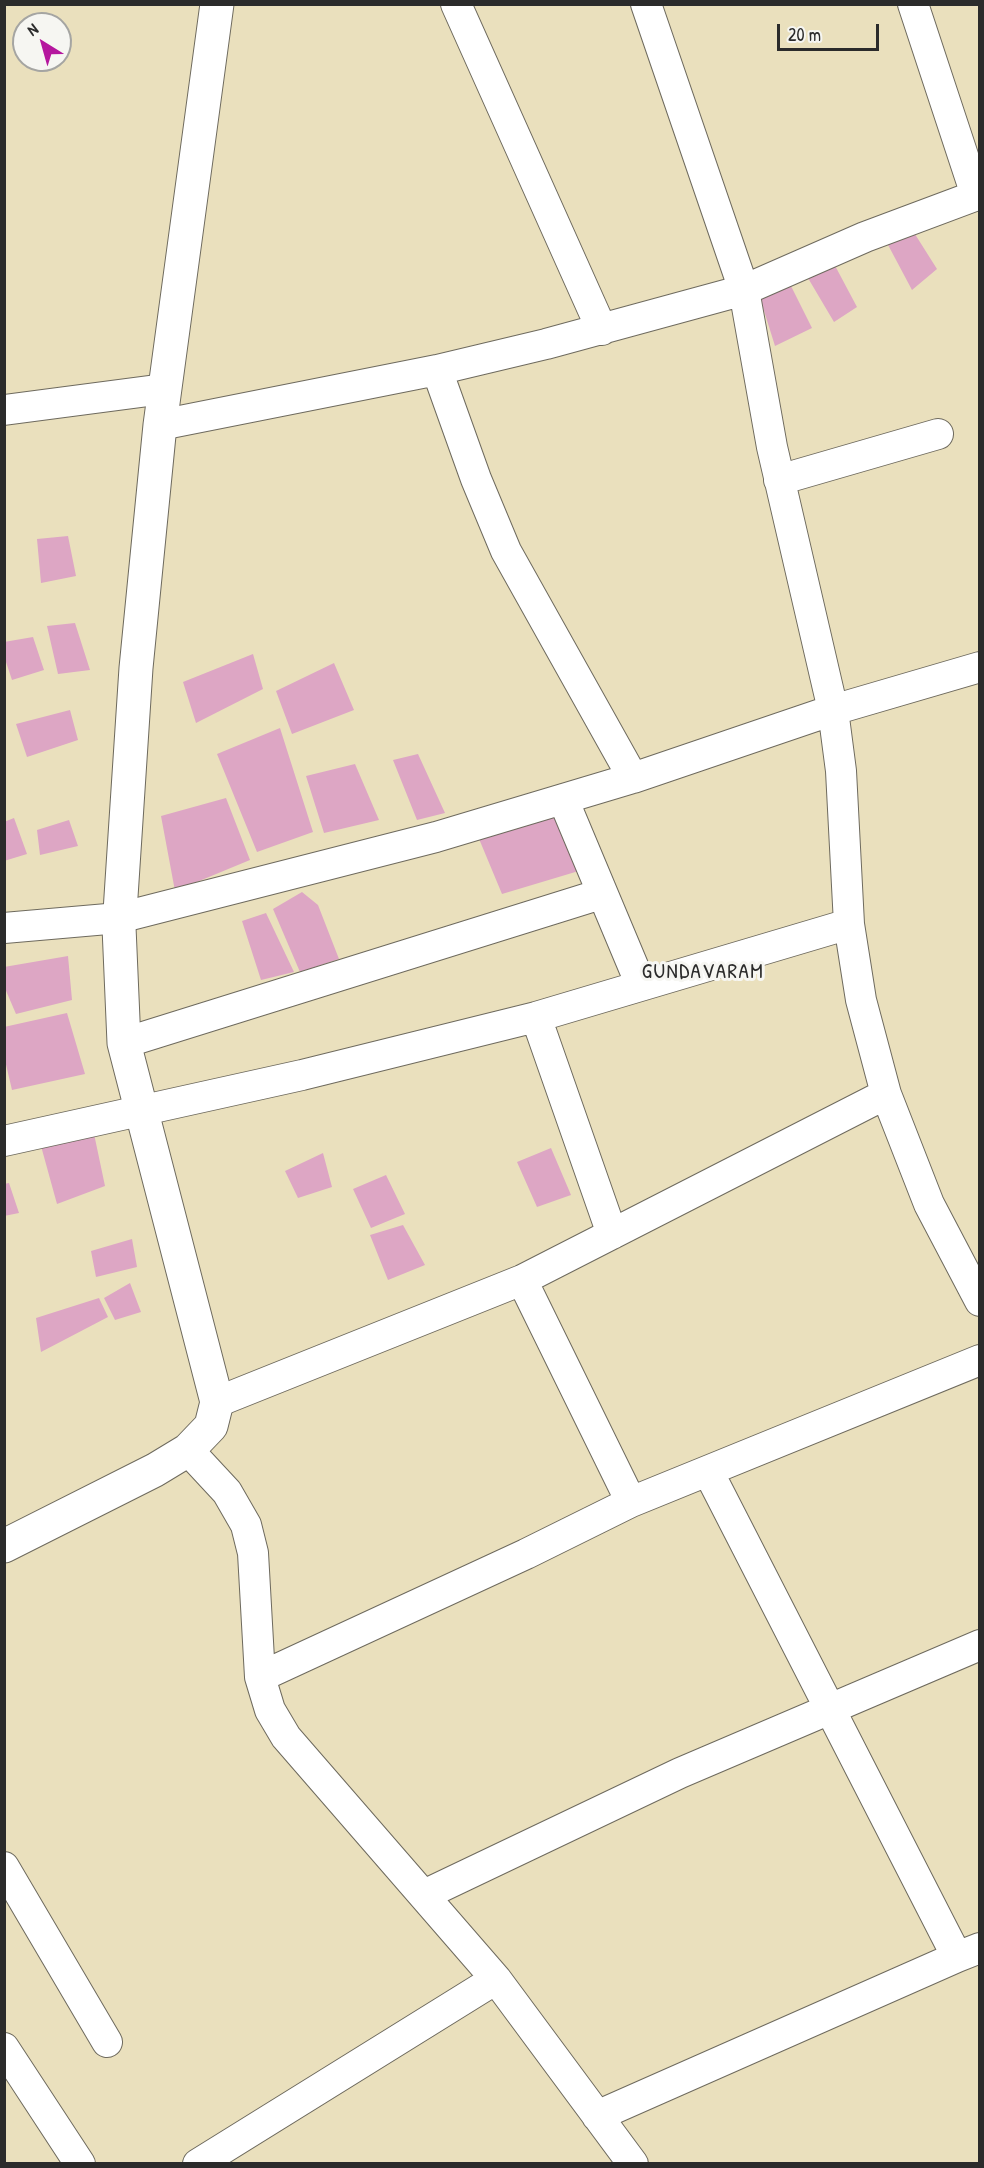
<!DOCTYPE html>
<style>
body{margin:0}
#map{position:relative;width:984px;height:2168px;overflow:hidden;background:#eae0bd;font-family:"Patrick Hand",sans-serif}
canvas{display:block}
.frame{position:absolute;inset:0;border:6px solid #2b2b2b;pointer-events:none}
.north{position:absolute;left:12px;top:12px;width:60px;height:60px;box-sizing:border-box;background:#f6f6f2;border:2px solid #a5a5a2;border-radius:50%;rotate:323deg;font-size:16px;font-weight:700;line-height:24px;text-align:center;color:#2b2b2b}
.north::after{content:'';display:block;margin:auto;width:21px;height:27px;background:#b5179e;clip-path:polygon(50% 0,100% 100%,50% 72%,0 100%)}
.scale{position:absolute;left:777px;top:24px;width:102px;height:27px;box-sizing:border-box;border:3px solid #2b2b2b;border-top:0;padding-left:8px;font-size:18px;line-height:21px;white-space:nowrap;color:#2b2b2b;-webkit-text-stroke:4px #f6f6f2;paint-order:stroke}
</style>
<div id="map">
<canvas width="984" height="2168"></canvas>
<div class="frame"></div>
<div class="north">N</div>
<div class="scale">20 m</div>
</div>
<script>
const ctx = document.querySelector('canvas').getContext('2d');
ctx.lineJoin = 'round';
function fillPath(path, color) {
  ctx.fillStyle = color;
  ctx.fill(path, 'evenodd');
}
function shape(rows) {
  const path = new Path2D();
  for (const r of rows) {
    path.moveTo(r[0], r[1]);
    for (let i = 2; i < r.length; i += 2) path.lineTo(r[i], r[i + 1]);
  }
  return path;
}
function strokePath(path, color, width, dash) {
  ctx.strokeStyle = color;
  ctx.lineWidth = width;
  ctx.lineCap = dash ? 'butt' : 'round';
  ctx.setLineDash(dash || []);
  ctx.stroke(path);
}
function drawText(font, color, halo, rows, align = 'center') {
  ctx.font = font + ' "Patrick Hand",sans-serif';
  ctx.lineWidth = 6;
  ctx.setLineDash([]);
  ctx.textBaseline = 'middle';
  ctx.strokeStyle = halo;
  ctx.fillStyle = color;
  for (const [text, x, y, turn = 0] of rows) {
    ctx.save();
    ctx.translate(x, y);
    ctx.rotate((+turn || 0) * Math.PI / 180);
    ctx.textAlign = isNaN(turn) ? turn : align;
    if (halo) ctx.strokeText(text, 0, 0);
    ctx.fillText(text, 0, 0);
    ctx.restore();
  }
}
fillPath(shape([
 [913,231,937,269,912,290,887,243],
 [832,260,857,307,834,322,805,273],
 [791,286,812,328,775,346,760,298],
 [68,536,76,576,41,583,37,539],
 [75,623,90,670,58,674,47,626],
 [33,637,44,670,12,680,4,656,4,642],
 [253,654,263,689,196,723,183,682],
 [334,663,354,710,292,734,276,691],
 [70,710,78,740,27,757,16,724],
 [280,728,313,832,257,852,217,754],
 [418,754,445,813,417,820,393,760],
 [355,764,379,820,324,833,306,776],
 [226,798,250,860,175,891,161,816],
 [551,810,582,870,502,894,477,834],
 [14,818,27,854,4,861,4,822],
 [69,820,78,846,40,855,37,830],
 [302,892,318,905,339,959,300,972,273,909],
 [266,913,294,972,261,980,242,921],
 [68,956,72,1000,16,1014,4,986,4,967],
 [67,1013,85,1074,12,1090,4,1056,4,1027],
 [93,1129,105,1186,57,1204,41,1146],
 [551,1148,571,1195,537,1207,517,1162],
 [323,1153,332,1187,298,1198,285,1171],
 [386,1175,405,1214,371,1228,353,1189],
 [9,1183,19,1213,4,1216,4,1184],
 [403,1225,425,1265,388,1280,370,1235],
 [132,1239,137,1267,96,1277,91,1251],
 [130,1283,141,1312,115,1320,104,1298],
 [99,1298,108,1317,41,1352,36,1318]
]), '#dda6c4');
const street = shape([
 [456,4,602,330],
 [646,4,744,290,772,447,833,710,841,771,849,924,861,1000,886,1094,929,1204,980,1301],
 [913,4,976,195],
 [437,370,476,479,506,551,633,778],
 [4,410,164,389],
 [160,425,437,370,546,344,744,290,865,237,980,194],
 [779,480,938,434],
 [563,799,641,985],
 [4,928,119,918,436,837,633,778,833,710,980,667],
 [536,1017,612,1234],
 [124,1043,601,894],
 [4,1141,302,1075,536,1017,849,924],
 [522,1280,631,1502],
 [217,1402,522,1280,886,1094],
 [188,1450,227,1492,246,1525,253,1553,260,1677,270,1710,286,1737,496,1979,633,2164],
 [260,1677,526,1554,631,1502,980,1360],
 [4,1867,107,2042],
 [424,1895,680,1773,980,1645],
 [957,1957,980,1948],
 [4,2048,80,2164],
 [597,2116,957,1957,708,1471],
 [198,2164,496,1979]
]);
const secondary = shape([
 [4,1546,155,1470,188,1450,211,1426,217,1402,124,1043,119,927,136,668,160,425,217,4]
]);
strokePath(street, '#6e6a5e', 32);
strokePath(secondary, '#6e6a5e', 35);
strokePath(street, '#fff', 30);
strokePath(secondary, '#fff', 33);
ctx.letterSpacing = '1.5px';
drawText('21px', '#2b2b2b', '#f6f6f2', [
 ["GUNDAVARAM",703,972]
]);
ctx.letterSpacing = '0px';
</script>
